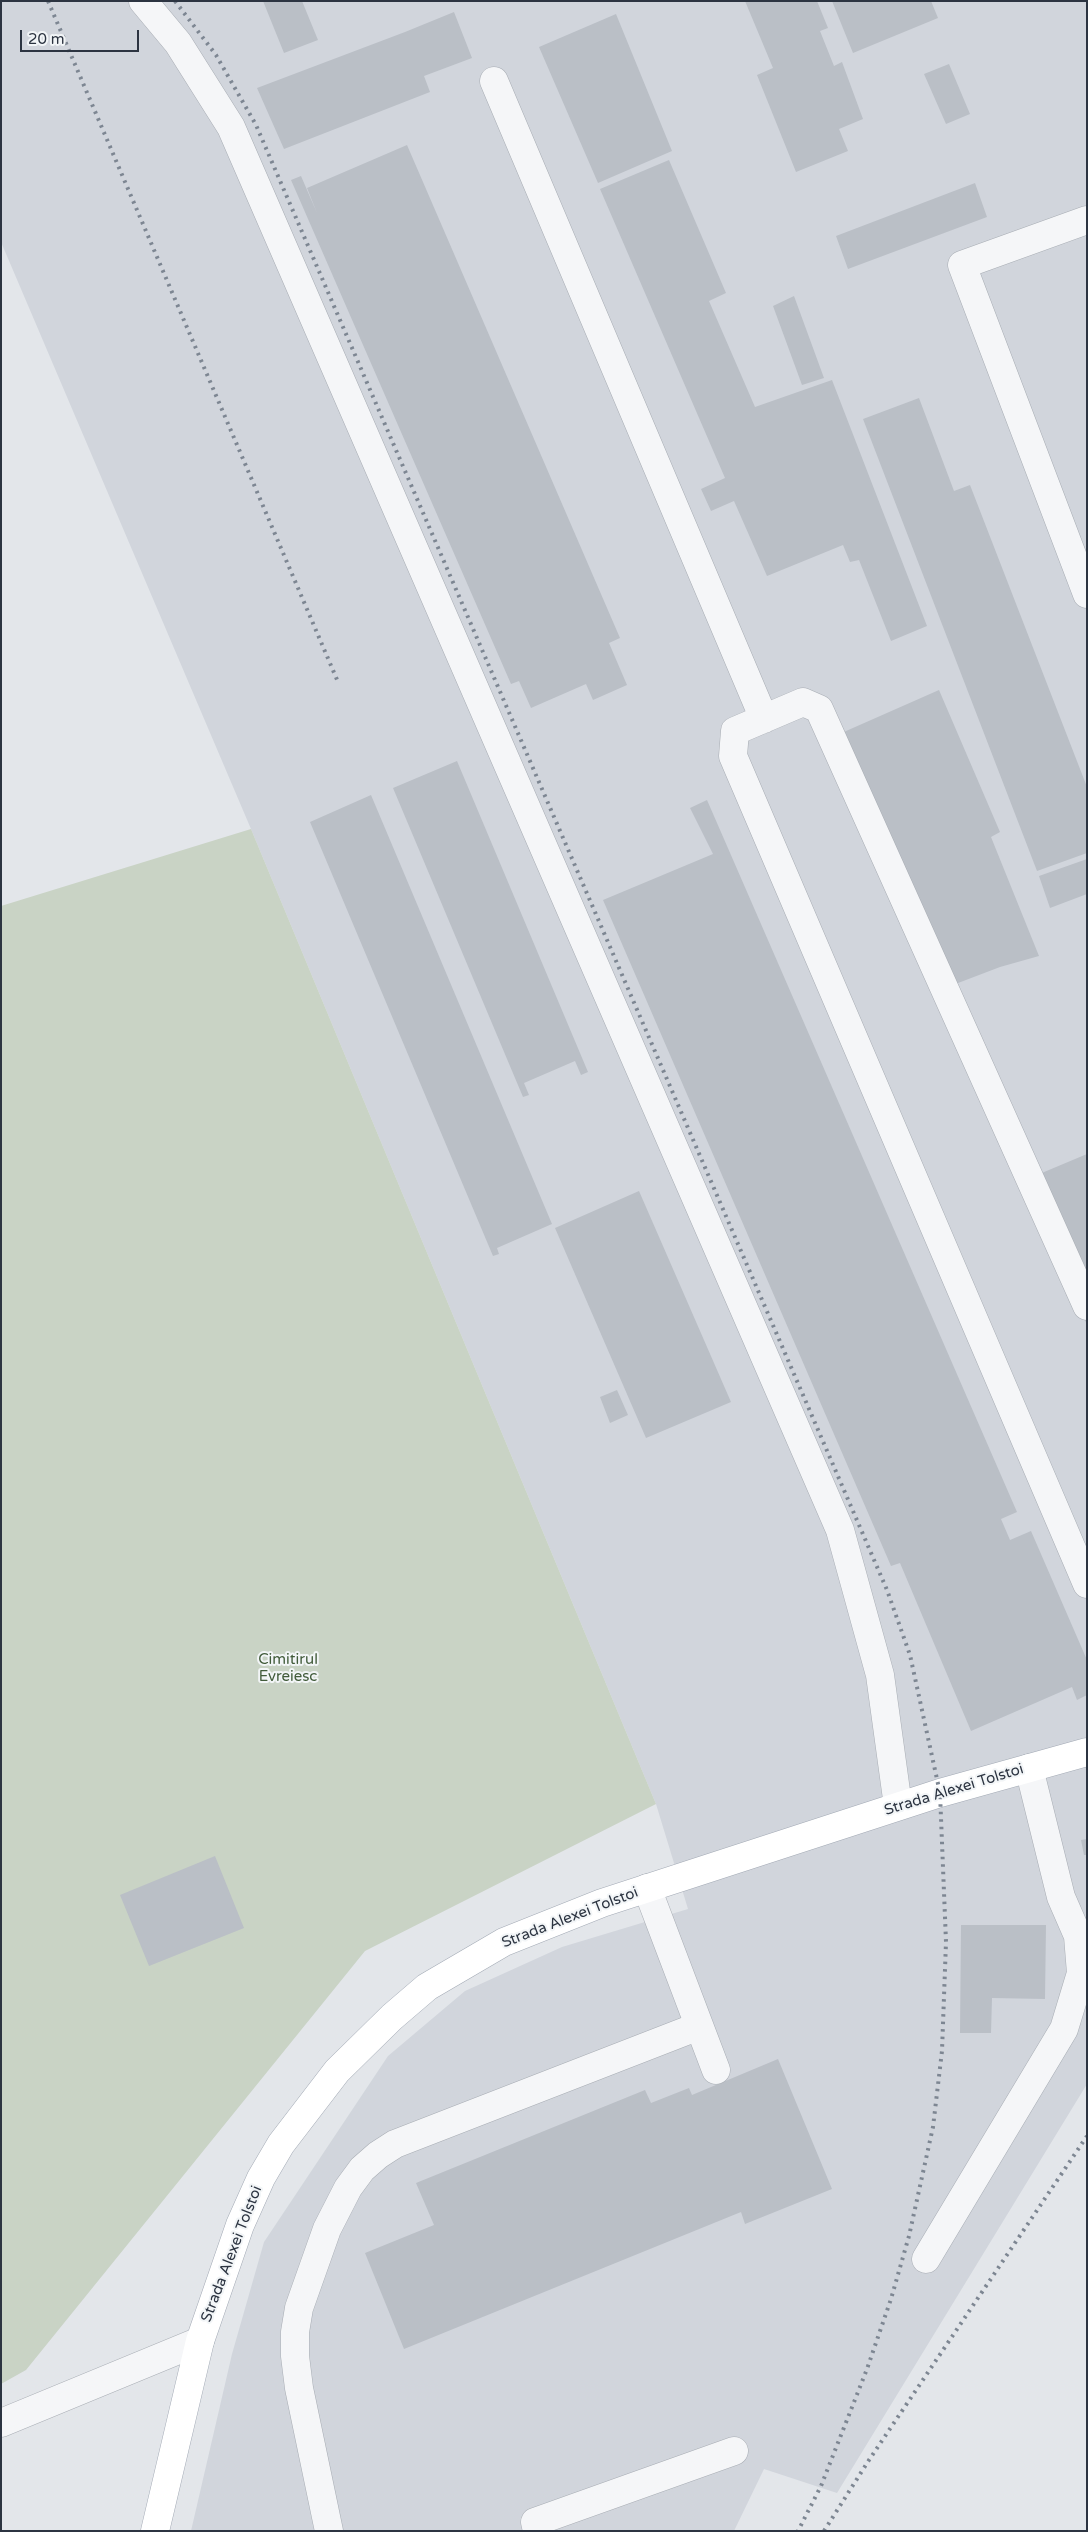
<!DOCTYPE html>
<style>
body{margin:0}
#map{position:relative;width:1088px;height:2532px;overflow:hidden;background:#e3e6ea;font-family:"Varela Round",sans-serif}
canvas{display:block}
.frame{position:absolute;inset:0;border:2px solid #2c3441;pointer-events:none}
.scale{position:absolute;left:20px;top:30px;width:119px;height:22px;box-sizing:border-box;border:2px solid #2c3441;border-top:0;padding-left:6px;font-size:15px;line-height:18px;white-space:nowrap;color:#2c3441;-webkit-text-stroke:4px #f2f5f7;paint-order:stroke}
</style>
<div id="map">
<canvas width="1088" height="2532"></canvas>
<div class="frame"></div>
<div class="scale">20 m</div>
</div>
<script>
const ctx = document.querySelector('canvas').getContext('2d');
ctx.lineJoin = 'round';
function fillPath(path, color) {
  ctx.fillStyle = color;
  ctx.fill(path, 'evenodd');
}
function shape(rows) {
  const path = new Path2D();
  for (const r of rows) {
    path.moveTo(r[0], r[1]);
    for (let i = 2; i < r.length; i += 2) path.lineTo(r[i], r[i + 1]);
  }
  return path;
}
function strokePath(path, color, width, dash) {
  ctx.strokeStyle = color;
  ctx.lineWidth = width;
  ctx.lineCap = dash ? 'butt' : 'round';
  ctx.setLineDash(dash || []);
  ctx.stroke(path);
}
function drawText(font, color, halo, rows, align = 'center') {
  ctx.font = font + ' "Varela Round",sans-serif';
  ctx.lineWidth = 4;
  ctx.setLineDash([]);
  ctx.textBaseline = 'middle';
  ctx.strokeStyle = halo;
  ctx.fillStyle = color;
  for (const [text, x, y, turn = 0] of rows) {
    ctx.save();
    ctx.translate(x, y);
    ctx.rotate((+turn || 0) * Math.PI / 180);
    ctx.textAlign = isNaN(turn) ? turn : align;
    if (halo) ctx.strokeText(text, 0, 0);
    ctx.fillText(text, 0, 0);
    ctx.restore();
  }
}
fillPath(shape([
 [1,1,1087,1,1087,2084,837,2493,764,2469,734,2531,191,2531,232,2354,264,2242,388,2056,465,1991,562,1947,688,1909,656,1804,251,829,1,242]
]), '#d1d5dc');
fillPath(shape([
 [251,829,656,1804,365,1951,26,2370,1,2384,1,906]
]), '#c9d3c5');
fillPath(shape([
 [263,1,302,1,318,40,284,53],
 [745,1,817,1,828,28,820,31,834,66,842,62,863,119,839,129,848,151,796,172,757,75,773,68],
 [832,1,931,1,938,18,853,53],
 [454,12,472,58,424,76,430,92,284,149,257,88,405,32],
 [616,14,672,151,598,183,539,47],
 [949,64,970,114,946,124,924,74],
 [407,145,620,638,609,643,627,685,593,700,586,684,531,708,519,681,511,684,291,180,301,176,317,213,307,188],
 [669,160,726,293,709,301,755,407,832,380,927,626,891,641,859,560,850,562,843,545,767,576,734,501,711,511,701,489,725,478,600,189],
 [975,183,987,217,848,269,836,236],
 [794,296,824,378,802,385,773,306],
 [919,398,954,491,970,485,1087,787,1087,853,1037,871,863,419],
 [939,690,1000,832,991,837,1039,956,1000,967,945,988,837,735],
 [457,761,588,1072,581,1075,575,1061,524,1083,529,1095,523,1097,393,788],
 [371,795,552,1224,497,1248,499,1254,493,1256,310,822],
 [707,800,1017,1512,1001,1519,1010,1540,1031,1531,1087,1660,1087,1695,1077,1700,1072,1687,971,1731,900,1563,891,1566,603,900,713,854,690,808],
 [1087,859,1087,894,1050,908,1039,876],
 [1087,1154,1087,1325,1083,1315,1066,1295,1073,1279,1037,1175],
 [639,1191,731,1402,646,1438,555,1228],
 [617,1390,628,1415,610,1423,600,1397],
 [1087,1839,1087,1855,1084,1855,1081,1840],
 [215,1856,244,1928,149,1966,120,1895],
 [961,1925,1046,1925,1045,1999,992,1998,991,2033,960,2033],
 [778,2059,832,2189,745,2224,741,2212,404,2349,365,2253,434,2225,416,2183,645,2090,651,2103,689,2088,692,2095]
]), '#babfc6');
const minor = shape([
 [143,1,178,43,231,127,840,1530,880,1675,898,1806],
 [494,81,764,719],
 [1087,220,962,265,1087,594],
 [1087,1306,819,709,803,702,735,731,733,756,1087,1584],
 [647,1888,716,2070],
 [926,2259,1064,2029,1081,1973,1078,1936,1061,1897,1029,1768],
 [1,2423,200,2341],
 [329,2531,299,2388,295,2356,295,2332,299,2308,327,2229,348,2188,362,2169,378,2155,395,2144,699,2026],
 [537,2531,535,2522,734,2451]
]);
const major = shape([
 [155,2531,200,2341,240,2225,261,2178,281,2144,337,2071,392,2017,427,1987,504,1942,602,1903,940,1793,1087,1752]
]);
strokePath(minor, '#a8adb4', 29);
strokePath(major, '#a3aab5', 29);
strokePath(minor, '#f5f6f8', 28);
strokePath(major, '#fff', 28);
strokePath(shape([
 [48,1,338,682],
 [175,1,216,55,256,125,887,1590,910,1655,940,1793,946,1942,942,2051,933,2127,909,2236,891,2299,867,2369,821,2486,798,2531],
 [824,2531,869,2460,1087,2136]
]), '#7d8692', 4, [2.5, 5]);
drawText('15px', '#415b3a', '#f2f5f7', [
 ["Cimitirul",288,1660],
 ["Evreiesc",288,1677]
]);
drawText('15px', '#2c3441', '#f2f5f7', [
 ["Strada Alexei Tolstoi",954,1790,-17],
 ["Strada Alexei Tolstoi",570,1918,-21],
 ["Strada Alexei Tolstoi",232,2254,-69]
]);
</script>
